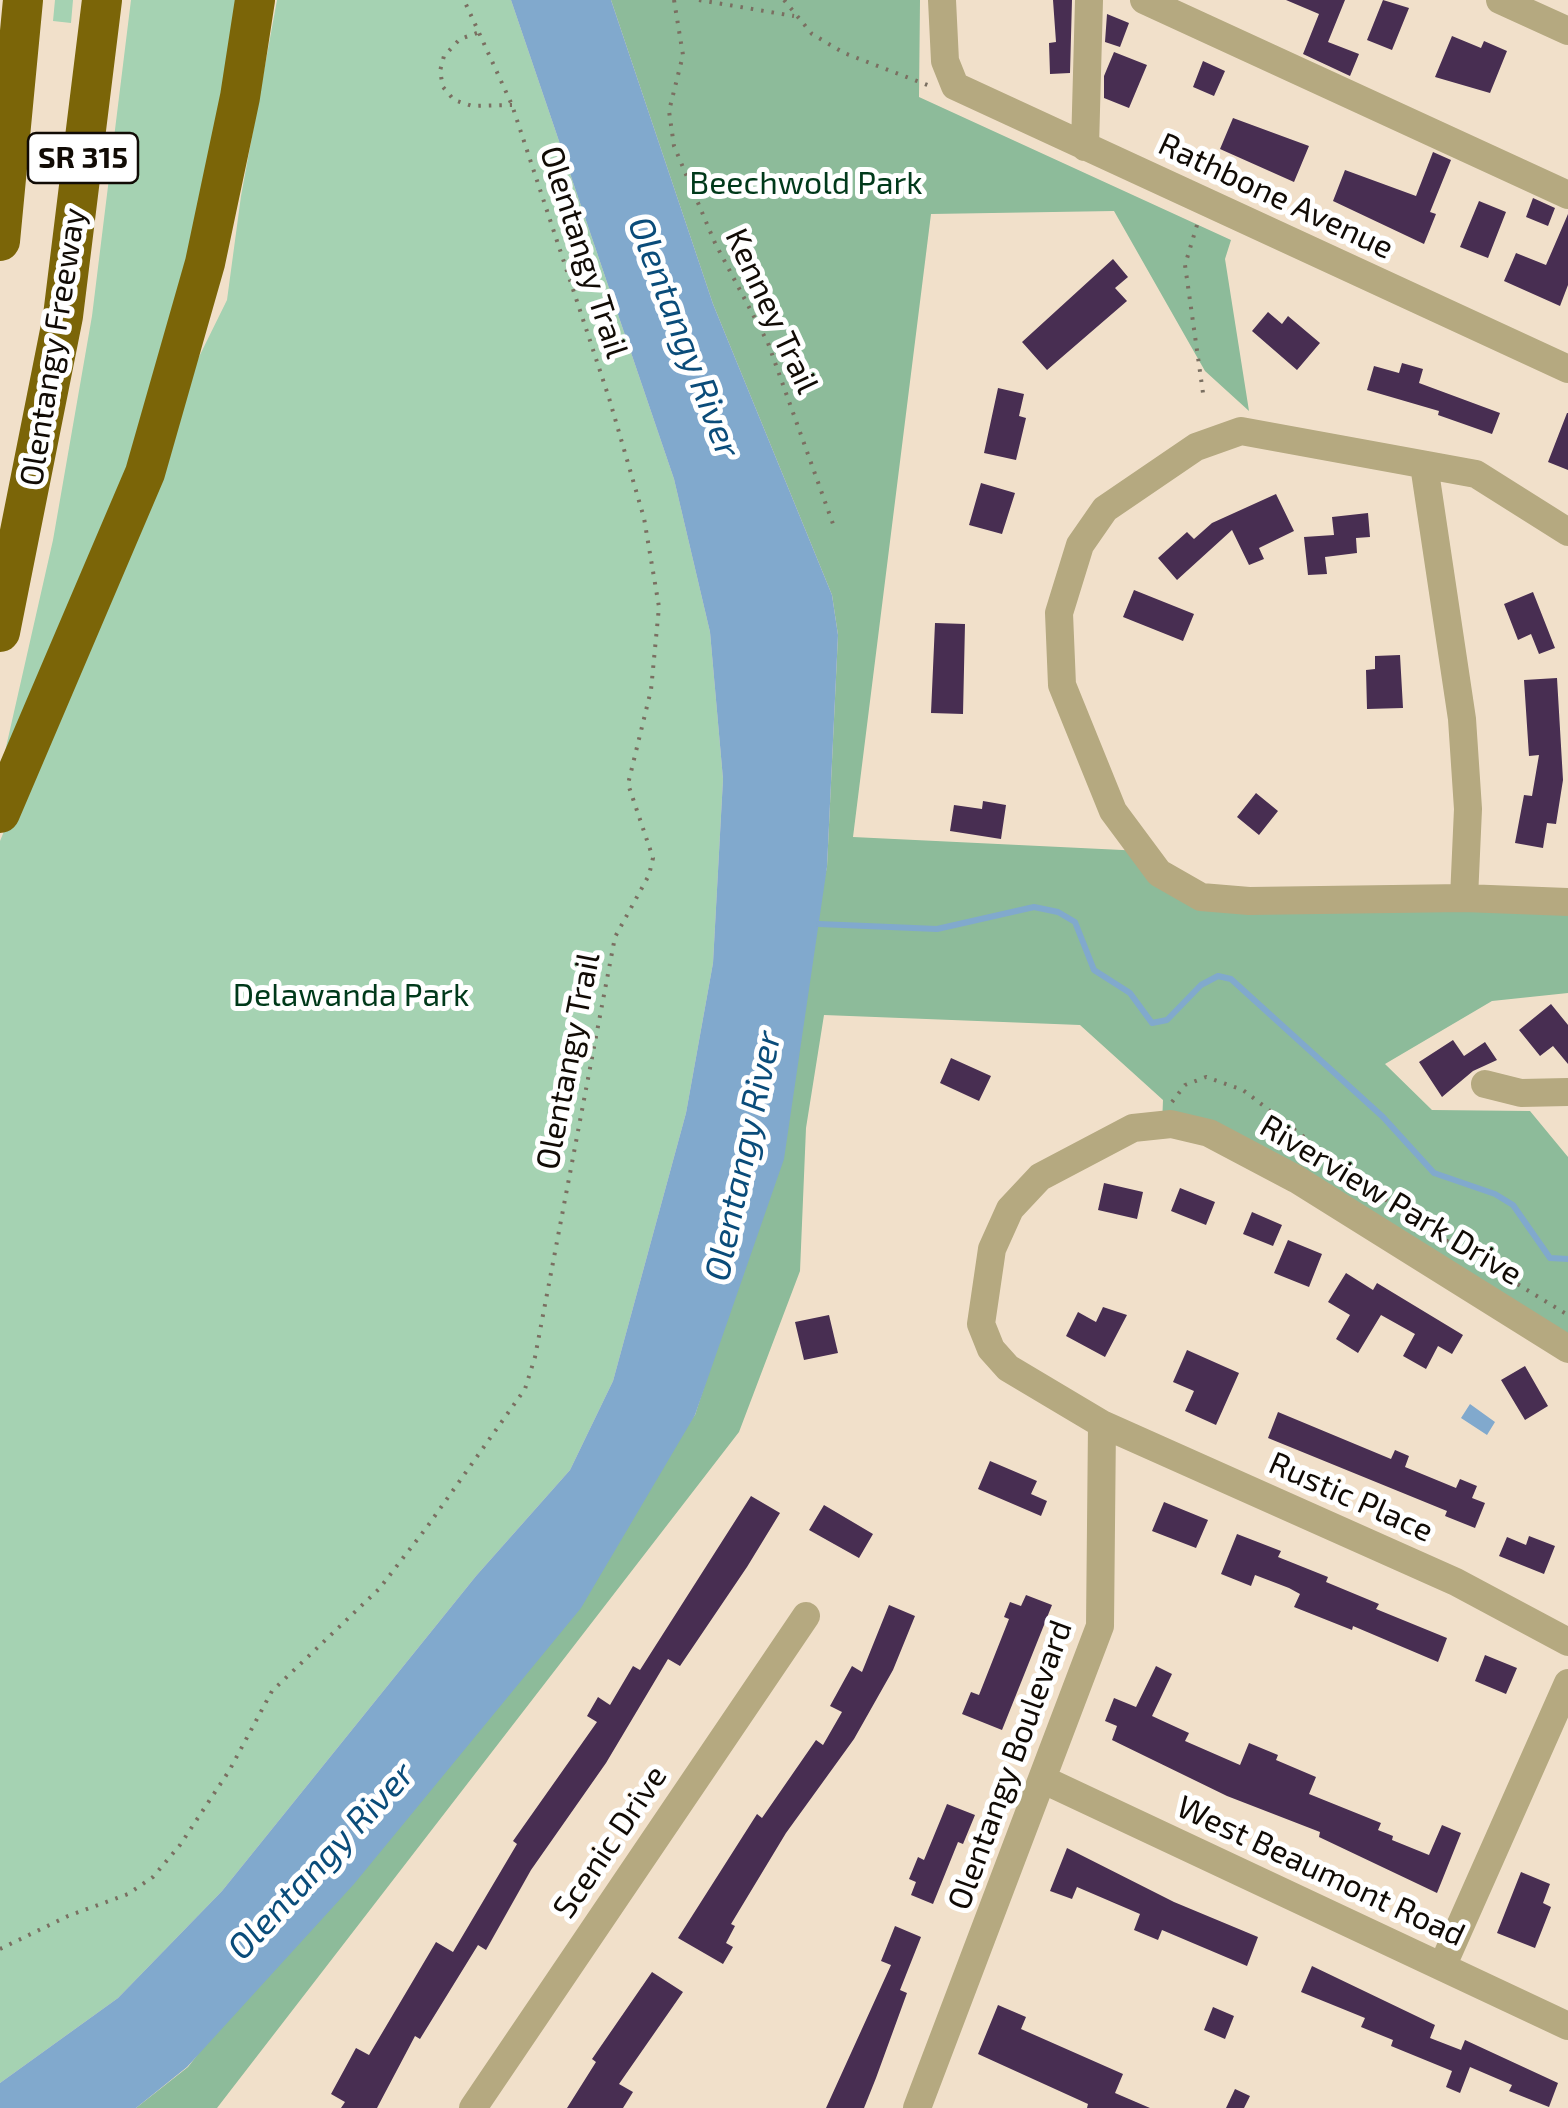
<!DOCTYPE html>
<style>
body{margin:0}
canvas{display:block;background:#f1e0ca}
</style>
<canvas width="1568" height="2108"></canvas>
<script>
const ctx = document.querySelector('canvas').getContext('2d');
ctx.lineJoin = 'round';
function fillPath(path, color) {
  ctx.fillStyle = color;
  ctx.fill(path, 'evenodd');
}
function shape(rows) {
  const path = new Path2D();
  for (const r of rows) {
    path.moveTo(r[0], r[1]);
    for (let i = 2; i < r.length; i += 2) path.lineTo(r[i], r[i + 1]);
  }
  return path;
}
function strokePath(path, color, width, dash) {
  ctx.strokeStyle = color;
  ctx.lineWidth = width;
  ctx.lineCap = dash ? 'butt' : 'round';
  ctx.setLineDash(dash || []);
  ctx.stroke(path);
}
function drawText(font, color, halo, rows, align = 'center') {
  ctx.font = font + ' "Exo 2",sans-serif';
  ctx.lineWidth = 10;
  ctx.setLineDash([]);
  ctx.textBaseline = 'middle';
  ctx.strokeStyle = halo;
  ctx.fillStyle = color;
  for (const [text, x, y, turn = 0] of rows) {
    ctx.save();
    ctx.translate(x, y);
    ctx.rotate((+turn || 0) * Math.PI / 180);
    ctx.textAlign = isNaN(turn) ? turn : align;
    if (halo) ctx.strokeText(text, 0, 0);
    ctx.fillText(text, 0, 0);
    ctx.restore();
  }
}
fillPath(shape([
 [55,0,73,0,71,23,53,21],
 [131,0,238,0,216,160,147,429,4,756,53,540,92,316],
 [277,0,511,0,674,479,710,632,723,779,713,963,686,1113,613,1381,570,1470,476,1576,222,1891,118,1998,0,2083,0,841,192,371,227,300,241,196]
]), '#a5d2b2');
fillPath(shape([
 [611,0,920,0,919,97,1231,240,1225,259,1249,411,1205,371,1114,211,931,214,853,837,1143,851,1201,897,1568,902,1568,993,1492,1001,1385,1064,1432,1110,1530,1111,1568,1157,1568,1348,1355,1217,1162,1125,1163,1100,1080,1025,824,1015,806,1128,800,1271,739,1432,217,2108,136,2108,188,2067,695,1415,720,1338,827,867,838,635,832,595,713,304]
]), '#8dbb9a');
fillPath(shape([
 [511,0,611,0,713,304,832,595,838,635,827,867,784,1159,695,1415,581,1608,354,1884,187,2067,136,2108,0,2108,0,2083,118,1998,222,1891,476,1576,570,1470,613,1381,686,1113,713,963,723,779,710,632,674,479],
 [1470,1404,1495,1422,1487,1435,1461,1418]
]), '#81a9cd');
strokePath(shape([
 [819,924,937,929,1034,907,1058,912,1075,922,1094,970,1130,993,1152,1023,1167,1020,1201,985,1218,976,1231,979,1383,1117,1434,1173,1495,1194,1513,1205,1550,1258,1568,1259]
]), '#81a9cd', 6);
fillPath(shape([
 [1053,0,1072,0,1070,73,1050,74,1049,43,1056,42],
 [1286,0,1345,0,1328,42,1359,54,1350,76,1303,54,1319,14],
 [1383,0,1409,8,1392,50,1367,40],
 [1107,14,1129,23,1120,47,1105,42],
 [1452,36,1481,48,1484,41,1507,51,1490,93,1435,77],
 [1114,52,1147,65,1129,108,1104,98,1104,76],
 [1203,61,1225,71,1214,96,1193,87],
 [1233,118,1309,146,1294,182,1220,149],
 [1433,152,1451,160,1430,212,1436,214,1424,244,1333,201,1345,170,1416,196],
 [1533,198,1555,208,1548,226,1526,217],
 [1479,201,1506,212,1488,258,1460,247],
 [1568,214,1568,285,1560,306,1504,281,1516,253,1546,265],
 [1113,259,1128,277,1115,288,1127,301,1047,370,1022,342],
 [1268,312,1282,324,1288,316,1320,343,1297,370,1252,331],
 [1402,363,1423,369,1419,383,1500,413,1492,434,1438,415,1439,411,1367,390,1374,366,1399,373],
 [998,388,1024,394,1019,416,1026,418,1016,460,984,453],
 [1567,413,1568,413,1568,470,1548,462],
 [981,483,1015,493,1002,534,969,525],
 [1276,494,1294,531,1259,548,1264,559,1249,565,1232,530,1177,580,1158,558,1187,532,1194,539,1212,523],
 [1368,513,1370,537,1356,538,1357,553,1325,557,1327,574,1308,575,1304,537,1334,535,1332,517],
 [1134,590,1194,614,1183,641,1123,617],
 [1533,592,1555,648,1539,654,1531,634,1518,640,1504,604],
 [935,623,965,624,963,714,931,713],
 [1400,655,1403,708,1367,709,1366,670,1375,669,1375,656],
 [1557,678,1563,780,1556,824,1547,823,1543,848,1515,843,1524,795,1532,796,1539,755,1529,756,1524,680],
 [1256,793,1278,811,1259,835,1237,817],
 [983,801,1006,805,1001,839,950,831,954,805,982,809],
 [1551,1004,1568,1025,1568,1064,1553,1046,1540,1056,1519,1030],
 [1453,1040,1464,1056,1485,1042,1497,1060,1473,1071,1442,1097,1419,1062],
 [951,1058,991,1076,979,1101,940,1083],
 [1104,1183,1143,1192,1137,1219,1098,1210],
 [1180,1188,1215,1202,1206,1225,1171,1211],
 [1252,1212,1282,1225,1273,1246,1243,1234],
 [1288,1240,1322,1254,1309,1287,1274,1273],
 [1346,1273,1373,1290,1377,1283,1463,1335,1452,1354,1438,1346,1426,1369,1403,1356,1415,1334,1381,1315,1358,1353,1336,1339,1350,1315,1328,1302],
 [1103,1307,1127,1315,1105,1357,1066,1336,1078,1312,1096,1322],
 [829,1315,838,1353,804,1360,795,1322],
 [1187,1350,1239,1373,1216,1425,1185,1411,1194,1391,1173,1382],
 [1525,1366,1548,1406,1525,1420,1501,1380],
 [1278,1412,1391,1459,1395,1450,1409,1456,1405,1467,1456,1488,1460,1479,1477,1486,1472,1498,1485,1503,1475,1528,1445,1516,1447,1511,1268,1438],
 [990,1461,1037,1481,1031,1494,1047,1501,1041,1516,978,1489],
 [751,1496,780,1513,747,1567,680,1666,668,1659,606,1763,531,1870,486,1950,478,1945,420,2039,415,2036,377,2108,341,2108,345,2102,331,2094,356,2048,369,2055,436,1942,453,1952,517,1844,513,1841,597,1722,587,1716,598,1697,610,1705,633,1666,640,1670],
 [1164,1502,1208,1520,1196,1548,1152,1531],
 [824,1505,873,1534,859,1558,809,1530],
 [1237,1534,1281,1551,1278,1557,1328,1577,1326,1582,1379,1604,1376,1609,1447,1638,1438,1662,1353,1626,1352,1630,1294,1607,1300,1594,1289,1588,1255,1575,1251,1586,1221,1574],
 [1529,1536,1555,1546,1544,1574,1499,1556,1507,1537,1526,1545],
 [1026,1595,1052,1605,1002,1730,962,1714,971,1692,979,1695,1009,1619,1004,1617,1010,1602,1021,1606],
 [889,1605,915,1616,893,1670,854,1739,786,1833,731,1924,735,1926,726,1943,733,1947,723,1964,678,1938,757,1814,762,1818,816,1740,823,1745,842,1712,830,1706,852,1666,862,1672],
 [1485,1655,1517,1668,1506,1694,1475,1681],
 [1156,1666,1172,1674,1152,1716,1189,1733,1185,1741,1240,1765,1249,1743,1278,1755,1276,1760,1316,1777,1309,1794,1381,1823,1378,1830,1393,1836,1392,1840,1429,1855,1442,1825,1461,1833,1437,1893,1319,1837,1320,1832,1227,1796,1112,1740,1117,1726,1105,1721,1114,1698,1136,1707],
 [947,1804,975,1815,963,1844,958,1842,933,1904,911,1895,916,1882,909,1879,918,1857,924,1860],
 [1067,1848,1174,1902,1258,1937,1247,1966,1162,1930,1158,1940,1134,1930,1140,1914,1077,1887,1072,1899,1050,1891],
 [1521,1872,1550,1884,1543,1903,1551,1907,1535,1948,1497,1933],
 [895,1926,921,1937,900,1990,907,1993,876,2078,864,2108,826,2108,891,1965,881,1961],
 [1312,1966,1435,2025,1430,2038,1461,2050,1465,2040,1558,2083,1549,2107,1509,2091,1512,2085,1470,2067,1460,2093,1446,2087,1452,2071,1391,2046,1393,2040,1361,2027,1365,2018,1301,1992],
 [652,1972,683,1992,619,2084,633,2092,623,2108,567,2108,596,2062,592,2059],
 [998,2005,1026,2017,1021,2029,1123,2074,1115,2093,1150,2108,1087,2108,1088,2104,978,2054],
 [1213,2007,1234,2016,1225,2039,1204,2030],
 [1235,2089,1250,2096,1244,2108,1226,2108]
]), '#482e52');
strokePath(shape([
 [674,0,683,55,669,111,674,146,715,243,768,343,833,524],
 [699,0,794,16],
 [784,0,812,34,844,53,930,86],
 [477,33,460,39,444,56,440,71,443,87,454,100,472,106,512,105],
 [1197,225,1185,265,1203,393],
 [1172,1102,1185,1085,1206,1077,1243,1090,1408,1217,1568,1315],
 [0,1949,68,1916,128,1894,153,1877,180,1845,229,1771,272,1691,379,1589,427,1527,525,1389,535,1357,615,937,649,875,653,858,628,784,651,690,659,607,644,518,609,398,512,105,464,0]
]), '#7a6f61', 4, [2.5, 8]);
strokePath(shape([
 [942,0,945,61,955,86,1568,369],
 [1144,0,1568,195],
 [1500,0,1568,31],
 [1085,147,1089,0],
 [1424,465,1462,719,1468,809,1464,898],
 [1568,532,1476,474,1241,431,1196,447,1105,509,1080,545,1059,613,1062,685,1113,811,1159,873,1201,897,1249,901,1464,898,1568,902],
 [1485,1084,1521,1093,1568,1092],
 [1568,1349,1296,1179,1209,1133,1171,1124,1133,1128,1040,1177,1010,1209,992,1249,981,1324,991,1349,1008,1368,1102,1424,1456,1582,1568,1642],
 [1044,1780,1568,2026],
 [1442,1967,1568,1683],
 [473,2108,806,1616],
 [917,2108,1100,1626,1102,1424]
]), '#b5a980', 28);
strokePath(shape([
 [0,241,23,0],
 [0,632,63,316,102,0],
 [0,813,145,473,205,263,240,97,255,0]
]), '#7b6508', 40);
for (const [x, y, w] of [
 [83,158,110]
]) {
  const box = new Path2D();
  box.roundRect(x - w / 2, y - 25, w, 50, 8);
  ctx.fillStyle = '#fff';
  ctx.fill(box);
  strokePath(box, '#110b05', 2.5);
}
drawText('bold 30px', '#110b05', null, [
 ["SR 315",83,158]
]);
drawText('32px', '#00391a', '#fff', [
 ["Beechwold Park",806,183],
 ["Delawanda Park",351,995]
]);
drawText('32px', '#110b05', '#fff', [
 ["Rathbone Avenue",1276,196,25],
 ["Olentangy Trail",584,252,72],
 ["Kenney Trail",772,311,65],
 ["Olentangy Freeway",53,347,-81],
 ["Olentangy Trail",568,1061,-79],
 ["Riverview Park Drive",1391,1200,31],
 ["Rustic Place",1351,1497,24],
 ["Olentangy Boulevard",1010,1765,-70],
 ["Scenic Drive",610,1842,-56],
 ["West Beaumont Road",1321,1871,25]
]);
drawText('italic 35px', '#0a4c7a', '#fff', [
 ["Olentangy River",684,337,69],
 ["Olentangy River",743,1156,-78],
 ["Olentangy River",321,1861,-47]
]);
</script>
